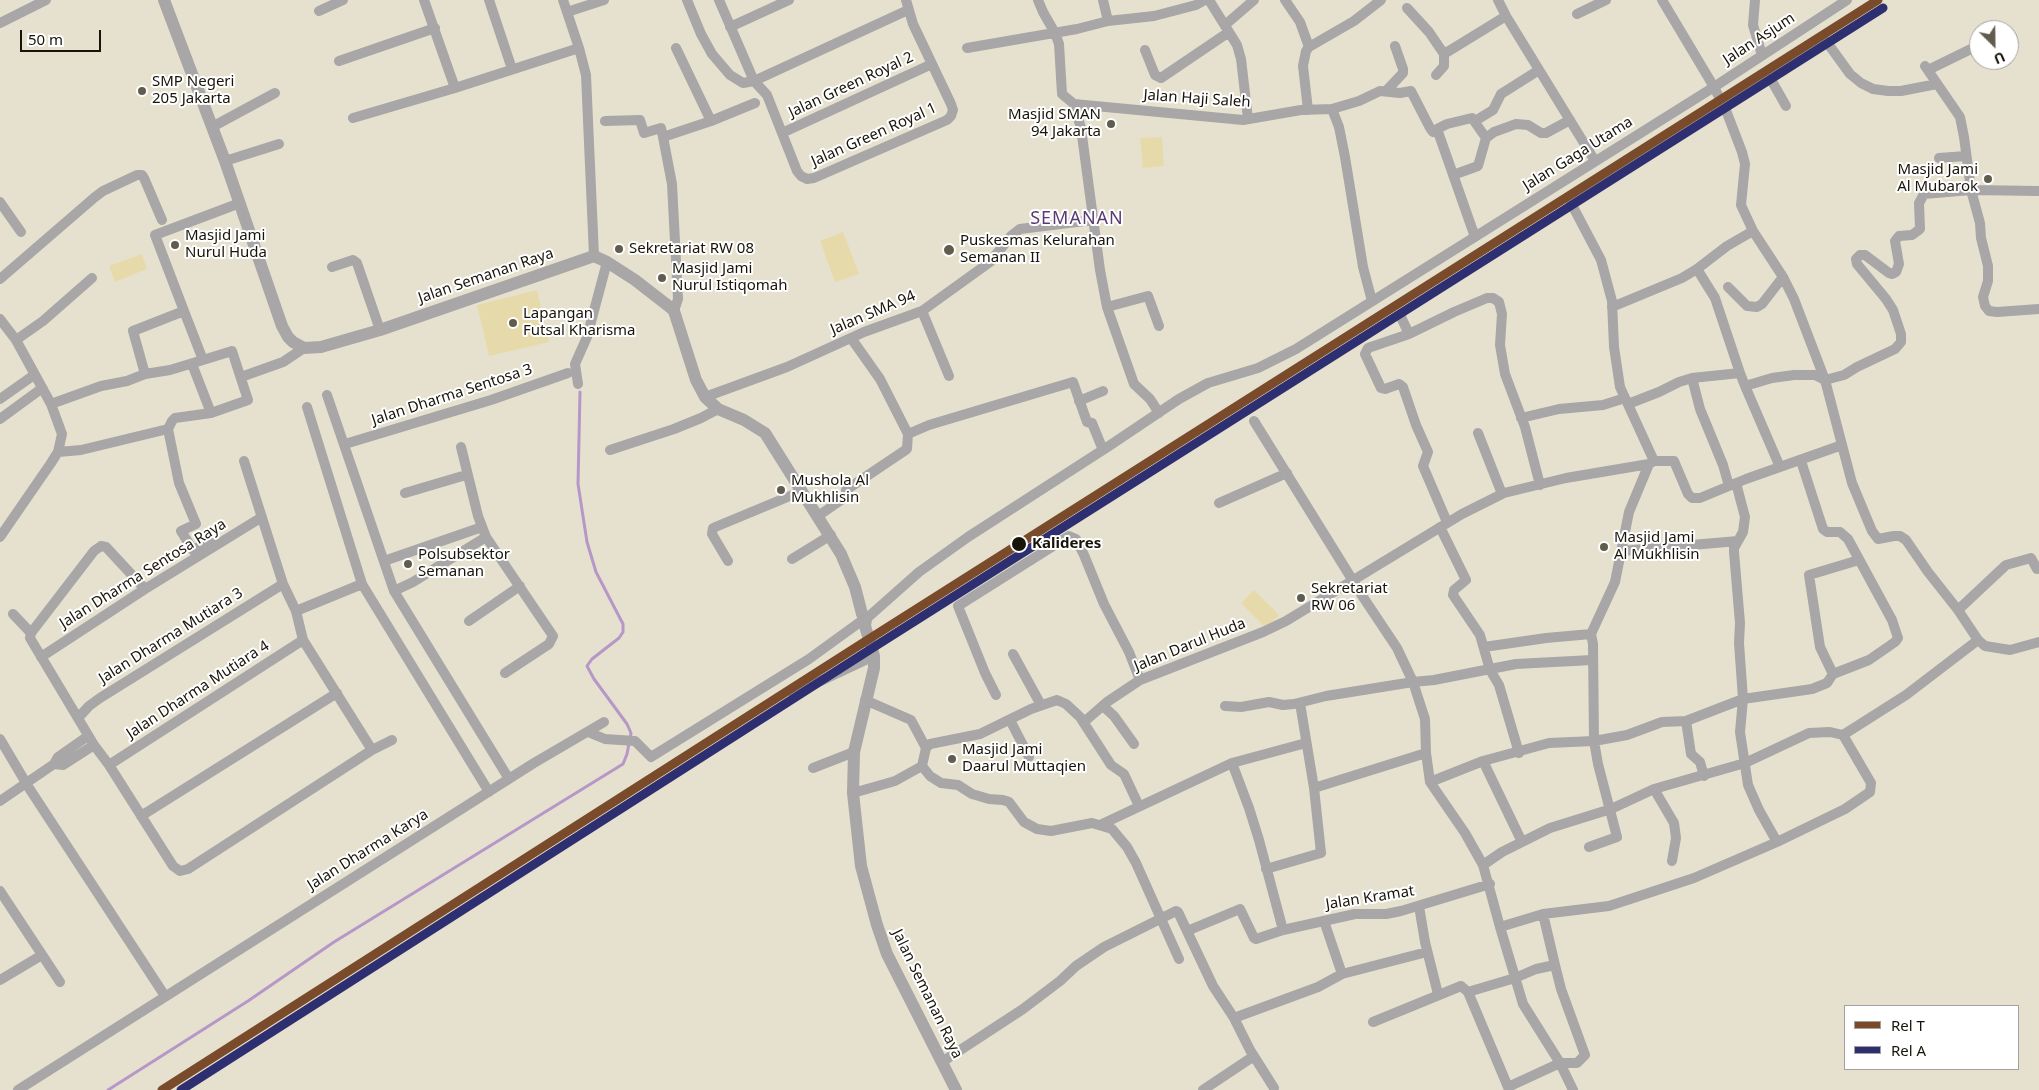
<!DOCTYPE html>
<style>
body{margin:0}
#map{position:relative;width:2039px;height:1090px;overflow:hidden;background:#e6e1cf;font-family:"Noto Sans",sans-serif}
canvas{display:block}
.legend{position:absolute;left:1844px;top:1005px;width:175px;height:65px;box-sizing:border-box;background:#fff;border:1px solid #a3a19d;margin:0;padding:6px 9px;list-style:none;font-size:15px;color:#181409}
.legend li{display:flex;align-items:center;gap:10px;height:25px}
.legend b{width:25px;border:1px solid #a3a19d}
.north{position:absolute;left:1969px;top:20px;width:50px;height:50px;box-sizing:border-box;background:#fff;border:1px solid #a3a19d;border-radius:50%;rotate:157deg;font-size:14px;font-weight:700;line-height:20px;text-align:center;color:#181409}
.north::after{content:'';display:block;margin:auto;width:18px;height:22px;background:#605c4e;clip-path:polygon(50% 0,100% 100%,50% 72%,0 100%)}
.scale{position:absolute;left:20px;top:30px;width:81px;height:22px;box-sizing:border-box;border:2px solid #181409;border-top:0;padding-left:6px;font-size:15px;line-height:18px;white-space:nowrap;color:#181409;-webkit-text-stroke:4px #fff;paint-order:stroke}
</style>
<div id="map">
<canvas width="2039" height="1090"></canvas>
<ul class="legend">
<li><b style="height:6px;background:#7a4b2a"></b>Rel T</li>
<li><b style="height:6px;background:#2e2f70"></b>Rel A</li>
</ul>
<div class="north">U</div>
<div class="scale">50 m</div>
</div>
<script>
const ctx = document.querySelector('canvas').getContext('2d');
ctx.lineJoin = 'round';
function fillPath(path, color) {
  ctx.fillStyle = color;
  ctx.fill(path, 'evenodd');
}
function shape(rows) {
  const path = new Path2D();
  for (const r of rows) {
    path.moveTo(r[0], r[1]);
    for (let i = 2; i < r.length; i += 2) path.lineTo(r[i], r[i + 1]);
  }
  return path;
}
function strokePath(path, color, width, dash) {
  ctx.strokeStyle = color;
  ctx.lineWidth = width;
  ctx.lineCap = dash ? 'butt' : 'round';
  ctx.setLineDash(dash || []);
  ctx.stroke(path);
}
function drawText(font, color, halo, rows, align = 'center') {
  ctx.font = font + ' "Noto Sans",sans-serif';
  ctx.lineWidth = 4;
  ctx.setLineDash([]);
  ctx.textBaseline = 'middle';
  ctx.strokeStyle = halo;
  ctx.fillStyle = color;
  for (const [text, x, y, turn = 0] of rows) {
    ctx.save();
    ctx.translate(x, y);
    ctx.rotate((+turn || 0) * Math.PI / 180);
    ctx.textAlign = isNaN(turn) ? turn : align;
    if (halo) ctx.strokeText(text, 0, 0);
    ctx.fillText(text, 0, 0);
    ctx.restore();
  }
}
fillPath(shape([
 [1162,137,1164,166,1143,168,1140,138],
 [843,232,859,274,835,282,820,241],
 [142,254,147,269,115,282,109,266],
 [537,290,549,342,489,356,477,305],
 [1254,590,1279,615,1266,628,1241,603]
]), '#e7daaa');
strokePath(shape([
 [108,1090,248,1001,334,942,623,764,627,754,631,733,627,724,594,679,587,666,592,659,619,638,623,632,623,624,596,572,587,542,578,484,580,392]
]), '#b697c7', 3);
strokePath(shape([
 [424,0,455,88],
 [489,0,512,69],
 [563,0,579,48,586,75,594,256],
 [687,0,701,34,712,54,730,75,743,83,754,81,908,10],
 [719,0,754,81,767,95,797,171,801,176,807,179,814,178,947,120,951,116,953,110,951,104,913,24,906,0],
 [1038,0,1043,12,1055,33,1059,44,1062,94,1074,104,1243,120,1301,110,1332,109,1339,127,1345,157,1363,267,1372,301],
 [1103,0,1108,21],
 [1209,0,1237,45,1241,59,1248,119],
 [1285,0,1300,22,1309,47],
 [1498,0,1506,16,1595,161],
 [1755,0,1753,25,1762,55],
 [1847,0,1714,87,1727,113,1742,152,1745,164,1741,205,1753,231,1783,277,1794,299,1825,380,1852,483,1872,531,1878,539,1894,536,1900,536,1906,540,1928,572,1958,610,1978,640],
 [1407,8,1429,32,1444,54],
 [319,11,343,0],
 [567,12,604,0],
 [1577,14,1606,0],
 [0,23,46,0],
 [1225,25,1254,0],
 [730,27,789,0],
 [676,48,711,121],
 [967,48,1077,29,1108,21,1154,16,1196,5,1205,0],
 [1145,50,1155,75,1161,78,1229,32],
 [2009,54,2011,53],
 [1994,60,1997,61,2000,60],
 [339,61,435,28],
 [1925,66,1960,117,1964,137,1971,190,1980,223,1981,238,1988,266,1988,281,1983,297,1985,306,1989,311,1997,312,2039,309],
 [1928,70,1973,48,1979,48],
 [1436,75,1444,66,1444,54,1506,16],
 [1769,76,1826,41,1850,74,1861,83,1873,89,1888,91,1901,91,1937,84],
 [1386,91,1403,73,1403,69,1395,46],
 [1074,104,1081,128,1100,270,1107,307,1134,384,1150,399,1159,413],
 [1332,109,1359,101,1380,91,1400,93,1411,91,1430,128,1433,132,1437,129,1475,237],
 [1308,110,1303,66,1306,51,1309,47,1354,21,1381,0],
 [353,118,455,88,579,48],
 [605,121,640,120,644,133,661,128,663,137,711,121,755,103],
 [1475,121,1493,110,1501,94,1539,70],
 [212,127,275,93],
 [1437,129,1447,124,1472,118,1486,138],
 [782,133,932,64],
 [663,137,672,184,678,299,674,311],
 [1939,158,1966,156],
 [225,161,279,144],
 [1453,175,1478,166,1486,138,1494,132,1516,124,1528,125,1541,133,1546,133,1570,120],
 [0,202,21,232],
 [332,267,353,260,357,263,380,330],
 [1697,269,1715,298,1740,373],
 [0,279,95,197,103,191,137,175,142,175,144,178,162,220],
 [1728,287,1747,306,1757,307,1762,304,1783,277],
 [1107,307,1148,296,1159,326],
 [1612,307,1682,278,1697,269,1727,246,1753,231],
 [184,311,155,235,240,203],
 [922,311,949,376],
 [1400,315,1409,334,1454,312,1487,298,1493,298,1499,302,1502,314,1500,345,1505,374,1525,427,1540,485],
 [0,319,16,340,51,404,62,434,58,452,51,463,0,537],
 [1409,334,1368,348,1365,354,1381,388,1385,389,1399,384,1403,387,1416,425,1428,452,1423,466,1447,522],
 [851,338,880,379,908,434],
 [16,340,43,321,92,278],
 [192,364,211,413,248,400,232,351,203,360],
 [241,377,283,362,304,348],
 [1692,378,1700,409,1723,465,1729,486],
 [578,384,575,364,587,337,607,262],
 [1745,386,1780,467],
 [327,395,394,591,509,779],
 [705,397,787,367,864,332,922,311,990,262,1011,236,1020,229,1093,220],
 [0,399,34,375],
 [1079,401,1103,391],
 [51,404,101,386,127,381,145,374,170,370,203,360,184,311,133,331,145,374],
 [1628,404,1659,392,1679,382,1692,378,1740,373,1745,386,1772,378,1794,375,1815,375,1825,380,1844,375,1857,367,1895,349,1901,342,1901,334,1893,310,1886,299,1857,264,1856,259,1860,255,1865,255,1889,273,1892,274,1896,272,1899,264,1895,241,1899,236,1912,235,1920,229,1919,203,1924,194,1971,190,2039,191],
 [307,407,362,584,489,792],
 [1521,418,1559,409,1603,405,1625,398],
 [0,419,41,389],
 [1254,421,1363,597,1397,648,1413,682,1425,719,1426,753,1430,782,1465,833,1483,865,1500,927,1523,1004,1560,1063,1508,1087,1509,1090],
 [168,429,179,483,196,524,181,531,193,550,211,541,214,544],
 [168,429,172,421,175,418,211,413],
 [1478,433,1502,494],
 [345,444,491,400,568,373],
 [610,450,674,429,701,418,718,409],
 [58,452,81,450,168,429],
 [244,461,283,584,296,611,362,584],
 [1654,461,1674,461,1688,494,1692,498,1700,498,1746,479,1842,445],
 [1736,483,1745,517,1743,532,1734,548,1734,552,1740,623,1739,643,1743,699,1740,732,1748,785,1759,810,1777,842],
 [405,493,466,475],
 [1219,503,1287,473],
 [818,516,847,496,846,490,907,449,908,434,929,425,1073,382,1087,422,1092,423,1103,450],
 [1440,527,1466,580,1454,590,1453,595,1480,635,1490,670,1499,685,1519,753],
 [486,537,553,636,549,644,505,673],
 [1622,551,1738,541],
 [792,559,831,535],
 [384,561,482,527],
 [728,561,712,534,713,528,802,491],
 [145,589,106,547,101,546,94,551,31,633,30,638,94,745,109,765,173,866,180,871,188,869,372,750,303,640,296,611],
 [394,591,413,582,486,537,478,516,461,447],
 [1958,610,2006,565,2031,558,2037,569],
 [13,614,31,633],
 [866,619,919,572,968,537,1109,446,1179,399,1208,383,1258,368,1296,349,1714,87,1662,0],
 [469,621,520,586],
 [1484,647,1546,638,1591,634],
 [1013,654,1041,705],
 [41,657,145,589,262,517],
 [1833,674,1820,647,1809,575,1859,560],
 [793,694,874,656],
 [996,695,985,673,958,606,1069,536,1076,539,1084,555,1104,604,1129,652,1140,680],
 [865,700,911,720,926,748],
 [1103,706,1114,716,1134,744],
 [1225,706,1241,707,1269,702,1283,705,1294,704,1326,696,1413,682,1434,680,1516,664,1592,660],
 [78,718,89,706,100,698,283,584],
 [1010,720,1029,757],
 [1686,721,1691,754,1700,762,1704,776],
 [1084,722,1107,702,1140,680,1263,632,1286,621,1462,514,1504,493,1566,478,1649,464],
 [588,732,605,739,635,741,651,757,809,659,860,622],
 [0,739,29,788,165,996],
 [372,750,392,740],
 [1483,761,1522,842],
 [1232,763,1249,808,1259,840,1283,930],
 [54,764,63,765,94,745],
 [109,765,303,640],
 [922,766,930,776,941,783,958,785,972,794,989,799,1003,800,1009,802,1024,822,1037,829,1051,831,1092,823,1112,829,1127,847,1136,863,1179,959],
 [922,766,926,748,930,744,980,734,1031,709,1057,700,1066,704,1080,717,1111,765,1124,774,1139,806],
 [813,768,854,752],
 [1430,782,1483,761,1549,743,1594,741,1627,735,1662,722,1686,721,1743,699,1812,689,1827,683,1833,674,1869,660,1895,642,1898,638,1892,620,1848,539,1840,532,1827,532,1823,529,1801,461],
 [1314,788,1426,753],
 [1654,789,1674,823,1676,838,1672,861],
 [853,793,895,781,922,766],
 [0,801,54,764,58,757,88,736],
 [141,816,337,693],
 [1100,825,1232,763,1306,743],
 [1589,847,1617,837,1598,764,1594,741,1593,644,1591,634,1615,582,1629,512,1649,464,1654,461,1620,387,1614,347,1612,301,1601,260,1571,203,1642,155,1769,76,1786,106],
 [1483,865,1502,852,1550,828,1611,809,1654,789,1745,763,1809,733,1830,732,1843,735],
 [1266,869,1321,853,1314,788,1300,703],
 [0,891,60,982],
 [1419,906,1425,942,1438,994],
 [1500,927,1543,914,1609,906,1694,878,1777,842,1845,809,1870,792,1871,783,1843,735,1906,695,1978,640,1985,646,2010,650,2039,642],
 [1555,965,1561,989,1585,1055,1577,1063,1560,1063,1573,1090],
 [1342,974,1427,952],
 [0,980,42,955],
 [1468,992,1508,1087],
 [1234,1018,1318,987,1342,974,1324,921],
 [1373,1022,1461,986,1468,992,1515,978,1536,969,1555,965,1543,914],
 [942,1062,1023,1009,1060,981,1076,966,1104,947,1176,911,1178,912,1187,931],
 [1274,1088,1250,1050,1234,1018,1213,986,1187,931,1240,909,1254,938,1256,939,1283,930,1355,914,1386,914,1401,911,1490,884],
 [18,1090,534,763,604,722],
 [1203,1090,1254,1056]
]), '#a8a6a6', 10);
strokePath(shape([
 [164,0,225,161,282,326,288,337,293,342,304,348,321,347,380,330,594,256,607,262,635,280,671,308,674,311,696,380,705,397,718,409,744,420,765,433,841,554,855,587,862,614,866,619,865,626,874,656,874,668,854,752,853,793,861,866,877,925,887,954,956,1090]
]), '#a8a6a6', 12);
strokePath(shape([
 [162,1090,869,639,1878,0]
]), '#7a4b2a', 9);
strokePath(shape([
 [181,1090,874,647,1883,8]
]), '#2e2f70', 9);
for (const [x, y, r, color] of [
 [142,91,5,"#605c4e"],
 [1111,124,5,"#605c4e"],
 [1988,179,5,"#605c4e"],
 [175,245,5,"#605c4e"],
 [619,249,5,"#605c4e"],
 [949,250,6,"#605c4e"],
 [662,278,5,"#605c4e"],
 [513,323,5,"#605c4e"],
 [781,490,5,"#605c4e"],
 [1019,544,8,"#181409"],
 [1604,547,5,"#605c4e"],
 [408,564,5,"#605c4e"],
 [1301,598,5,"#605c4e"],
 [952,759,5,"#605c4e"]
]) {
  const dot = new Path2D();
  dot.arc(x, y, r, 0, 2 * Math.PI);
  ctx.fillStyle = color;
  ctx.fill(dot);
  strokePath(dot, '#fff', 2);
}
drawText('15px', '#181409', '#fff', [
 ["Jalan Asjum",1759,39,-33],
 ["Jalan Green Royal 2",851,85,-25],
 ["Jalan Haji Saleh",1197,99,4],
 ["Jalan Green Royal 1",874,135,-24],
 ["Jalan Gaga Utama",1578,154,-32],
 ["Jalan Semanan Raya",486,276,-19],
 ["Jalan SMA 94",873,313,-23],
 ["Jalan Dharma Sentosa 3",452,395,-18],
 ["Jalan Dharma Sentosa Raya",143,574,-32],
 ["Jalan Dharma Mutiara 3",171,636,-32],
 ["Jalan Darul Huda",1190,645,-22],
 ["Jalan Dharma Mutiara 4",198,690,-33],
 ["Jalan Dharma Karya",368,850,-32],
 ["Jalan Kramat",1370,898,-9],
 ["Jalan Semanan Raya",927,994,64]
]);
drawText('15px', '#181409', '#fff', [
 ["SMP Negeri",152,82],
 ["205 Jakarta",152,99],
 ["Masjid SMAN",1101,115,"right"],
 ["94 Jakarta",1101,132,"right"],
 ["Masjid Jami",1978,170,"right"],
 ["Al Mubarok",1978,187,"right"],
 ["Masjid Jami",185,236],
 ["Nurul Huda",185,253],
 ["Puskesmas Kelurahan",960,241],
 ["Semanan II",960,258],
 ["Sekretariat RW 08",629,249],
 ["Masjid Jami",672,269],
 ["Nurul Istiqomah",672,286],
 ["Lapangan",523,314],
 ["Futsal Kharisma",523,331],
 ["Mushola Al",791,481],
 ["Mukhlisin",791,498],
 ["Masjid Jami",1614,538],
 ["Al Mukhlisin",1614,555],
 ["Polsubsektor",418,555],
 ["Semanan",418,572],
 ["Sekretariat",1311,589],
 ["RW 06",1311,606],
 ["Masjid Jami",962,750],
 ["Daarul Muttaqien",962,767]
], 'left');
drawText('bold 15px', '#181409', '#fff', [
 ["Kalideres",1032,544]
], 'left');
ctx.letterSpacing = '1px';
drawText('18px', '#5b3a74', '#fff', [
 ["SEMANAN",1077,219]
]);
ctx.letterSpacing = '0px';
</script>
